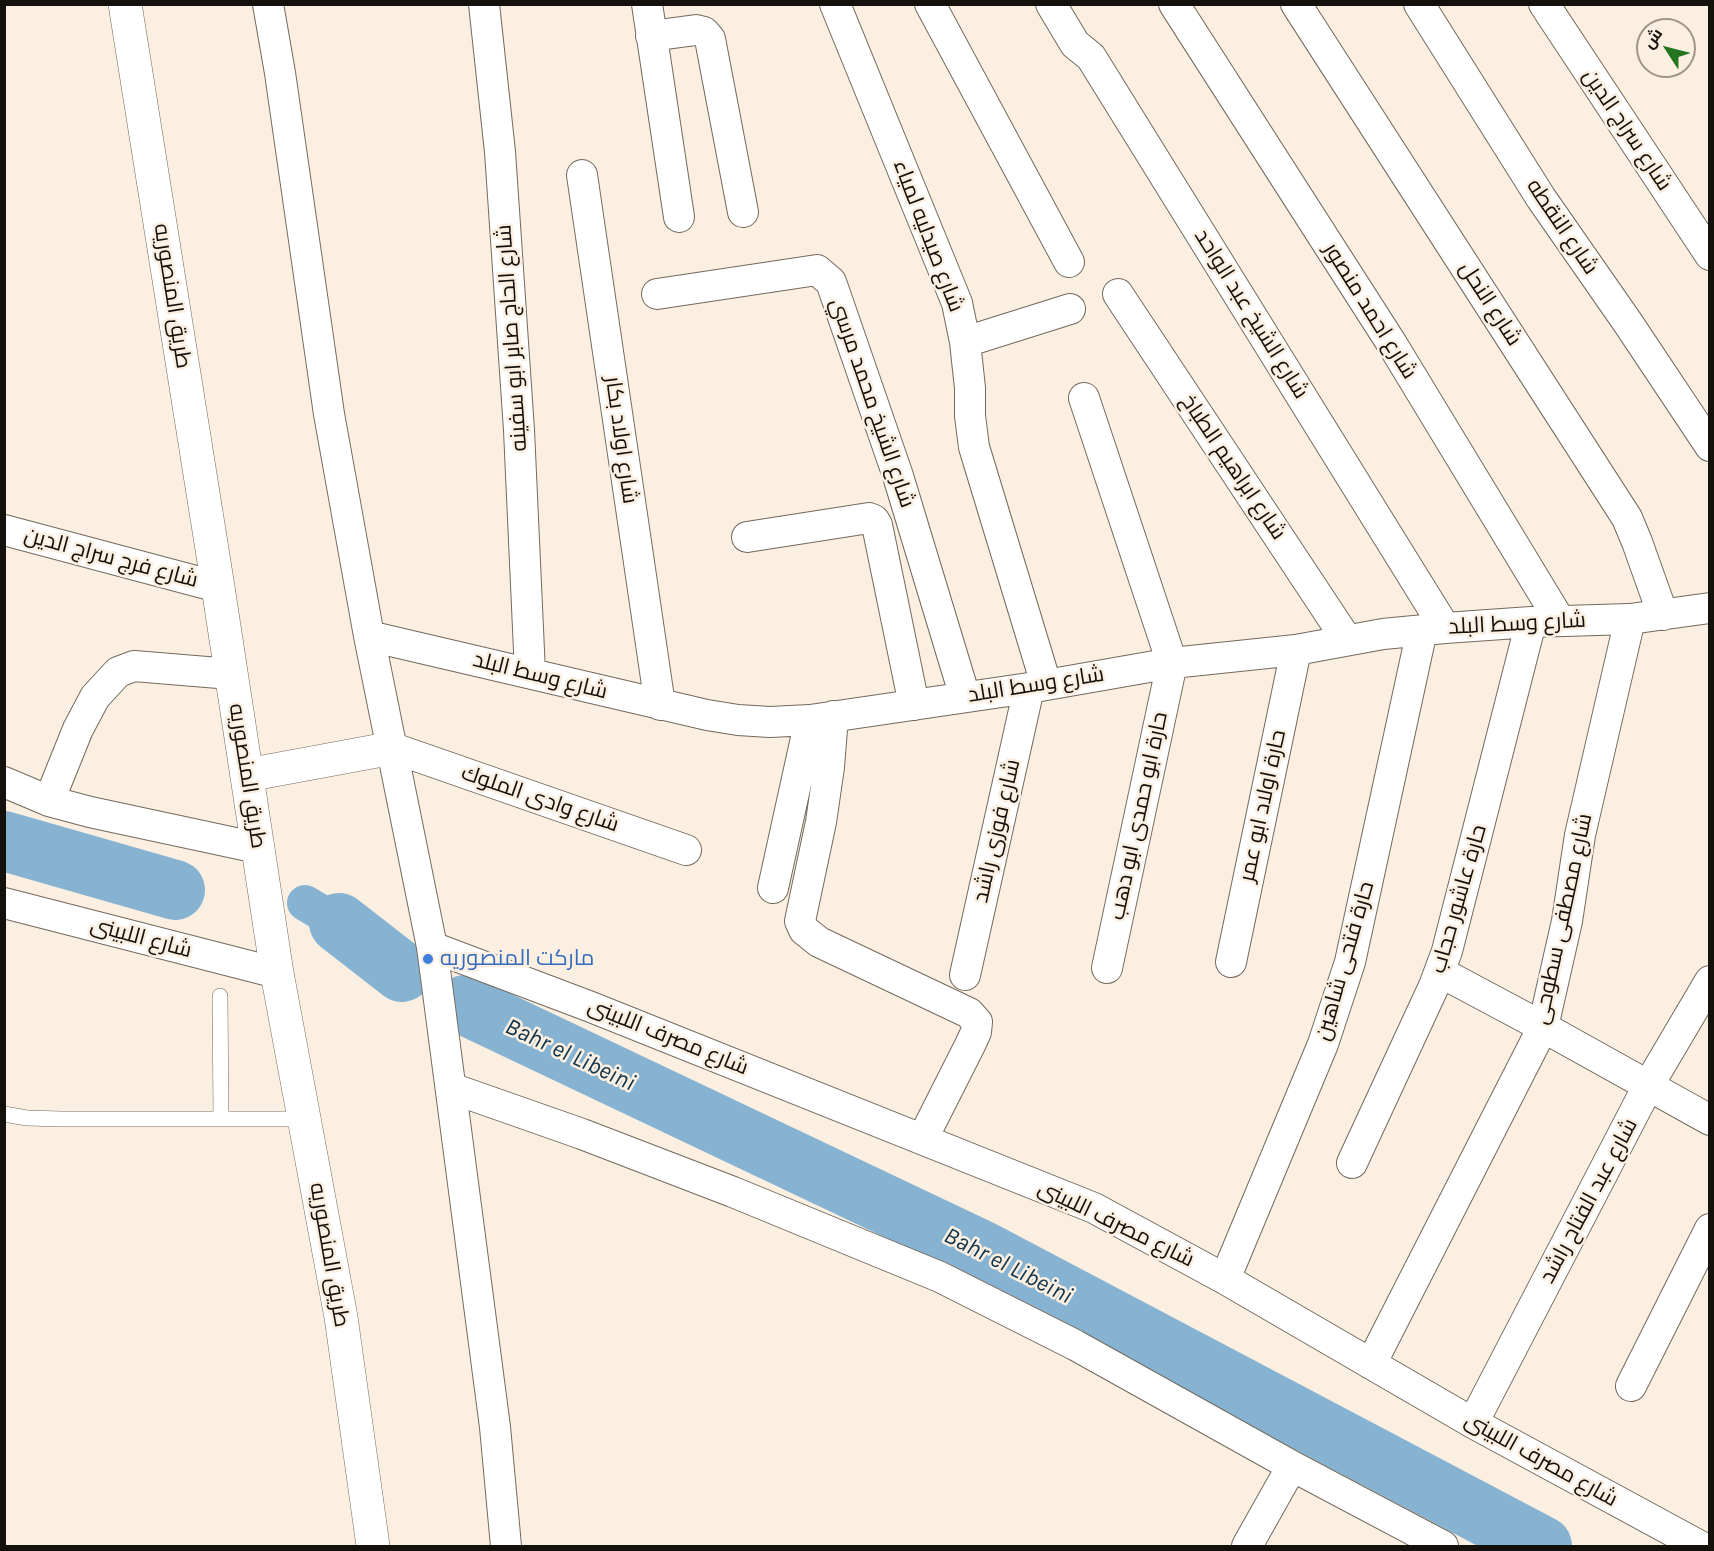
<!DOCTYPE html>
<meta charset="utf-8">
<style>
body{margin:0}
#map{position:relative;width:1714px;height:1551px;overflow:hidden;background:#fbefe1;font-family:Karla,Cairo,sans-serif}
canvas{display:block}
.frame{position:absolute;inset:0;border:6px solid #14100b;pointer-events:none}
.north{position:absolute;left:1636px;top:18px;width:60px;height:60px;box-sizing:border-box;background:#fbefe1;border:2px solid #9f968b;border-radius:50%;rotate:306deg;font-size:16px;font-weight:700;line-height:24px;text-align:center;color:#14100b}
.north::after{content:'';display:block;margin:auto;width:21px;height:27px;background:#23751f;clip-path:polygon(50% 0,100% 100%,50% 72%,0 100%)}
</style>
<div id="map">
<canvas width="1714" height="1551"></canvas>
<div class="frame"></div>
<div class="north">ش</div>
</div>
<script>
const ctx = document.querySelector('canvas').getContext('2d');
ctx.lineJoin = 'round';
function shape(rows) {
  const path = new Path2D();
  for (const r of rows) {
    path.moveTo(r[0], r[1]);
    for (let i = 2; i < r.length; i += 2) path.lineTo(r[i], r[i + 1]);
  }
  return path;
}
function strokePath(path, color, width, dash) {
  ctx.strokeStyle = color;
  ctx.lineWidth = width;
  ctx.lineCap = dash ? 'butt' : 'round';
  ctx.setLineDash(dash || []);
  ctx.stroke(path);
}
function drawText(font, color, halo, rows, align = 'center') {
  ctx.font = font + ' Karla,Cairo,sans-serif';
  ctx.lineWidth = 5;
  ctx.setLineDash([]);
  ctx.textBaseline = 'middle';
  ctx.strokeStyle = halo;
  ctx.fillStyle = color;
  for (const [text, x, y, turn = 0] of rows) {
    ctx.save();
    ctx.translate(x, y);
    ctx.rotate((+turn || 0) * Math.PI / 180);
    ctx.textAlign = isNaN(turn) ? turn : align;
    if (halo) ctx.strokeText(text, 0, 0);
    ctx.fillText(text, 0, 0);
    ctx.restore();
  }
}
strokePath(shape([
 [305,903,339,923]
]), '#87b3d3', 36);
strokePath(shape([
 [4,841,175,890],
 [339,923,402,972],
 [465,1005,981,1250,1542,1546]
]), '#87b3d3', 60);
const service = shape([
 [220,996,221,1119],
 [4,1114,27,1118,61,1119,304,1119]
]);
const minor = shape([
 [268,4,280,73,329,414,369,636,432,947,495,1427,506,1546],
 [484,4,500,152,519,430,530,673],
 [647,4,679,217],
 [835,4,957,303,965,342,970,388,970,416,974,447,1046,684],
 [930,4,1069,262],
 [1051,4,1075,44,1091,57,1445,628],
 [1174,4,1392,344,1560,621],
 [1296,4,1627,518,1637,542,1663,615],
 [1419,4,1541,198,1628,323,1710,446],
 [1544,4,1710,255],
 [651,36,696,30,704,32,710,39,743,212],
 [582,175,660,705],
 [657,294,817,270,831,282,898,476,965,697],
 [1118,294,1347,640],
 [965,342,1070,309],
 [1084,398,1172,663,1107,968],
 [4,530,218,587],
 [747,537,869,518,874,520,877,525,914,705],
 [369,636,707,715,738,720,770,722,810,720,1029,688,1172,663,1296,650,1383,634,1445,628,1531,622,1630,619,1710,608],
 [833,716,829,767,821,822,800,921,804,930,819,942,969,1013,977,1022,976,1032,970,1045,923,1138],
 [393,748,686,850],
 [4,782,49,801,90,812,258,848],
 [49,801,78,729,95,697,118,672,134,666,231,674],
 [773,888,810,720],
 [4,903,277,973],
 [432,947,591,1007,1094,1208,1225,1279,1473,1423,1700,1546],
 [1231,962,1296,650],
 [1440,972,1543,1027,1710,1120],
 [965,975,1029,688],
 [451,1088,582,1134,733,1192,940,1277,1075,1345,1292,1466,1443,1546],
 [1352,1163,1434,986,1447,951,1531,622],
 [1225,1279,1323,1044,1350,962,1422,630],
 [1371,1364,1543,1027,1567,921,1580,835,1630,619],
 [1631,1386,1710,1229],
 [1473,1423,1648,1086,1710,981],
 [1247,1546,1292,1466]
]);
const secondary = shape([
 [125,4,218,587,277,973,341,1317,373,1546],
 [247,775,393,748]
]);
strokePath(service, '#73695d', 16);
strokePath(minor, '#73695d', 32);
strokePath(secondary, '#73695d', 34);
strokePath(service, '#fff', 15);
strokePath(minor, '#fff', 30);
strokePath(secondary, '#fff', 33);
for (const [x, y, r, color] of [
 [428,959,6,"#3f7fe0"]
]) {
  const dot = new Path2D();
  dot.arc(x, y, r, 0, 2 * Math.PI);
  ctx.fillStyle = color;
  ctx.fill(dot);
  strokePath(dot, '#fbefe1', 2);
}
drawText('22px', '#14100b', '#fbefe1', [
 ["شارع سراج الدين",1627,130,56],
 ["شارع النقطه",1562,227,56],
 ["شارع صيدليه لمياء",928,236,69],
 ["طريق المنصوريه",172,296,81],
 ["شارع النحل",1490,304,57],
 ["شارع احمد منصور",1370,311,58],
 ["شارع الشيخ عبد الواحد",1251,314,58],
 ["شارع الحاج صابر ابو سفينه",512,338,-94],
 ["شارع الشيخ محمد مرسي",872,403,71],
 ["شارع اولاد بكار",621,440,82],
 ["شارع ابراهيم الطباخ",1233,467,56],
 ["شارع فرج سراج الدين",111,558,15],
 ["شارع وسط البلد",1517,624,-3],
 ["شارع وسط البلد",540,676,14],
 ["شارع وسط البلد",1036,685,-9],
 ["طريق المنصوريه",247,776,81],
 ["شارع وادى الملوك",540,799,19],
 ["حارة اولاد ابو عمر",1263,806,-78],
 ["حارة ابو حمدى ابو دهب",1139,816,-78],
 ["شارع فوزى راشد",997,831,-77],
 ["حارة عاشور حجاب",1459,899,-74],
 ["شارع مصطفى سطوحى",1563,919,-78],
 ["شارع اللبينى",141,938,15],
 ["حارة فتحى شاهين",1345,961,-74],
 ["شارع مصرف اللبينى",668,1037,22],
 ["شارع عبد الفتاح راشد",1589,1201,-62],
 ["شارع مصرف اللبينى",1116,1224,26],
 ["طريق المنصوريه",329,1255,80],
 ["شارع مصرف اللبينى",1541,1460,29]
]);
drawText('22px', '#366cbe', '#fbefe1', [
 ["ماركت المنصوريه",440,959]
], 'left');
drawText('italic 24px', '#11354c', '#fbefe1', [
 ["Bahr el Libeini",570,1055,25],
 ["Bahr el Libeini",1008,1266,27]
]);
</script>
